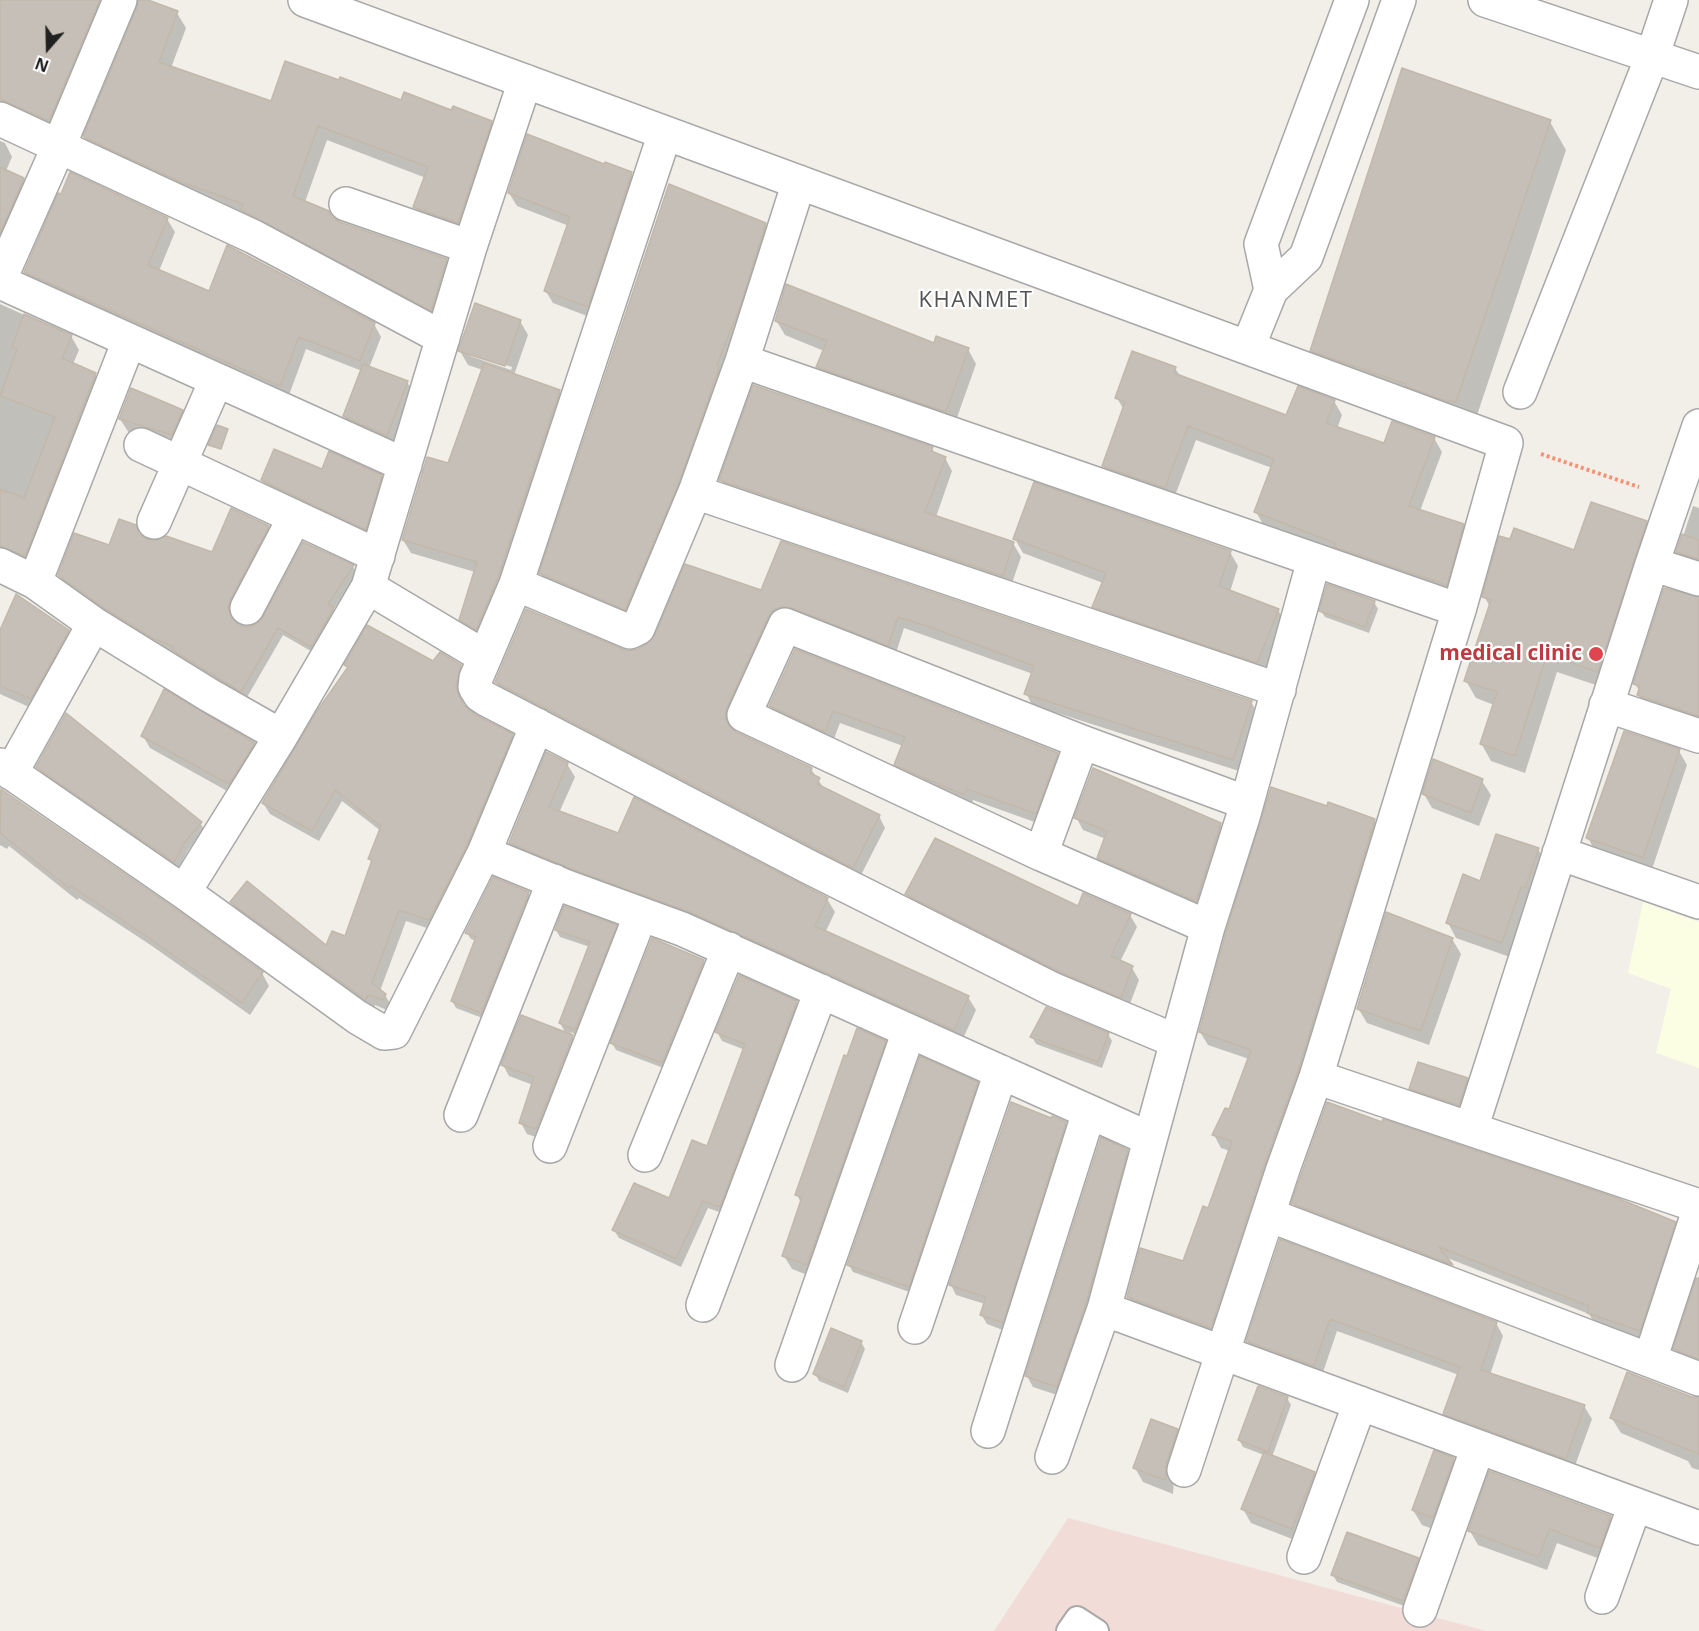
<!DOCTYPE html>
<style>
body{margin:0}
#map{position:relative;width:1699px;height:1631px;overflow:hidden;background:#f1efe8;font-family:"Open Sans",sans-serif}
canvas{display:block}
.north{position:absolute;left:18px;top:18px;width:60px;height:60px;-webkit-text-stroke:4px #fff;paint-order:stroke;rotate:200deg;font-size:16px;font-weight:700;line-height:24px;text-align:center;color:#212121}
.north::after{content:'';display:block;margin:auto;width:21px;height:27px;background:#212121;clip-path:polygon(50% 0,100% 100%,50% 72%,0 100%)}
</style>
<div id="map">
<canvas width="1699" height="1631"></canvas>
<div class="north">N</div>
</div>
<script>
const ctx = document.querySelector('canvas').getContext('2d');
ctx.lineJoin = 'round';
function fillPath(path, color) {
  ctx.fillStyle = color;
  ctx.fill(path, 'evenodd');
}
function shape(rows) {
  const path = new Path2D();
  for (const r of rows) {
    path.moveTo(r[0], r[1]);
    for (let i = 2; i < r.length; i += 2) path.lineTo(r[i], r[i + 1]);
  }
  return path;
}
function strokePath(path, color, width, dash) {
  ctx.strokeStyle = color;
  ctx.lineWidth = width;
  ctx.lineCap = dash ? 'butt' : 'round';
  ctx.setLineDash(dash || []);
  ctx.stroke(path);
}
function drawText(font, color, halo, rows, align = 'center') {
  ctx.font = font + ' "Open Sans",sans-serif';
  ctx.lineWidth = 4.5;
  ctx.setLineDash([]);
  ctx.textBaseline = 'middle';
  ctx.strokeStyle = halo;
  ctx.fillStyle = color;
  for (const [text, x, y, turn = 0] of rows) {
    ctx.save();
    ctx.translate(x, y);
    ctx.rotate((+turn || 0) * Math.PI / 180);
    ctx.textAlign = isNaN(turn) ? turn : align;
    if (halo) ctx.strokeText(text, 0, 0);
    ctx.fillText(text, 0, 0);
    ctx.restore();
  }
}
fillPath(shape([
 [1068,1518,1486,1631,994,1631]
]), '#f1dcd8');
fillPath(shape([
 [1643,902,1699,922,1699,1068,1656,1053,1671,989,1628,973]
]), '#fbfee3');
fillPath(shape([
 [0,0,86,0,97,5,105,18,57,133,0,116],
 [143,0,177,13,186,28,171,68,272,103,402,102,452,111,491,122,500,138,467,238,423,223,414,207,426,178,327,140,305,202,339,223,446,260,455,276,440,325,94,151,85,136],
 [1550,122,1566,150,1472,430,1328,379,1311,351],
 [0,141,5,143,12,157,6,171,23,179,31,193,0,262],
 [605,166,631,174,639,187,595,319,553,303,545,290,569,226,517,206,509,193],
 [167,219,175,232,159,271,210,293,374,324,381,337,369,368,407,382,416,397,396,450,353,431,344,416,362,371,306,349,289,395,33,285,25,272],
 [765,224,773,237,633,622,548,586,541,573],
 [0,304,71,336,79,350,73,364,95,374,103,388,32,569,0,562],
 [776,320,968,349,976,364,954,426,826,381,818,367,824,351,785,335],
 [520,321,528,335,514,375,559,391,567,405,484,642,468,633,461,619,475,572,411,553,403,540,449,465,483,370,468,365,460,351],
 [470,353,512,367,511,370,470,356],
 [1175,368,1180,376,1287,417,1334,401,1342,415,1337,429,1385,445,1434,438,1442,452,1420,511,1463,525,1471,539,1454,598,1264,526,1256,512,1272,468,1196,440,1173,501,1112,480,1104,466,1124,410,1117,398],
 [182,411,190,426,180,448,129,433,120,419],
 [932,448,935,454,945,458,952,471,936,517,1013,543,1021,557,1010,589,729,494,721,480],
 [323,471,381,476,389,491,374,543,271,495,262,480],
 [1693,506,1699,508,1699,571,1686,566,1678,552],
 [1646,523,1656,540,1608,689,1557,672,1525,773,1491,761,1481,743,1494,705,1476,698,1466,681,1490,607,1484,596],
 [268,527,273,535,234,608,232,617,233,622,238,626,247,628,257,625,353,567,357,574,334,609,338,616,316,654,283,635,246,699,178,658,175,652,160,647,110,616,64,583,59,575,110,547,140,536,146,541,212,554],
 [1015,539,1230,552,1238,566,1230,592,1278,610,1286,624,1265,676,1102,621,1094,607,1103,583,1023,553],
 [781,543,1251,702,1258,714,1239,771,1032,705,1026,693,1033,674,904,628,895,656,781,621,733,720,731,730,811,769,825,790,879,816,885,828,859,879,503,694,496,682,638,650,762,592],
 [1699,599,1699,727,1647,710,1638,695,1640,692,1635,684],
 [1374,602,1378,609,1369,633,1325,617,1321,611],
 [68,631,76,644,38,711,0,694,0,634],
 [795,651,1057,754,1064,766,1043,825,973,800,971,807,903,777,896,765,903,746,840,723,832,744,778,718,770,706],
 [433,662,460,666,467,678,462,698,464,707,475,716,512,735,519,747,436,931,406,921,380,991,385,995,392,1007,389,1011,375,1005,373,1011,238,913,231,902,326,948,345,938,372,864,370,859,381,831,342,801,319,841,270,814,263,803,348,670,346,665],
 [143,736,254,744,261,756,236,796,150,748],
 [1679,751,1687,765,1651,872,1596,853,1588,838],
 [567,764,575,777,559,813,619,835,827,899,835,912,825,933,968,997,976,1010,961,1043,518,856,510,843],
 [38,767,200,823,204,829,189,849,178,868,42,774],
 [1482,781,1491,795,1479,826,1432,808,1424,794],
 [0,790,172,909,262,973,269,986,250,1015,152,946,79,898,77,900,9,846,7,849,0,845],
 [1327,808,1374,820,1382,833,1218,1340,1136,1310,1128,1297,1184,1263,1209,1210,1230,1151,1221,1148,1214,1135,1230,1111,1249,1059,1208,1045,1200,1032],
 [1076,817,1220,825,1227,837,1203,913,1106,870,1099,858,1106,839,1083,830],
 [1538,849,1546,864,1510,957,1456,938,1448,923,1481,883],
 [528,893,532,900,485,1019,456,1008,452,1001,476,941,471,939,467,933],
 [907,894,1079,908,1130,915,1137,927,1120,962,1132,968,1139,980,1128,1009,914,906],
 [616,926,619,933,579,1036,570,1032,579,1047,542,1139,527,1134,521,1123,533,1085,509,1076,503,1065,566,1034,560,1023,590,947,560,937,556,930],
 [1452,939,1461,954,1429,1045,1367,1023,1358,1008],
 [703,961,707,968,666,1069,616,1050,612,1043],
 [796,1002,801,1011,725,1214,708,1208,681,1267,619,1238,614,1230,670,1200,708,1148,745,1050,722,1041,717,1032],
 [1108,1034,1112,1041,1102,1068,1036,1044,1032,1037],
 [885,1042,892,1056,815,1278,792,1269,784,1256,801,1203,797,1195],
 [1467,1079,1471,1086,1462,1111,1415,1095,1411,1088],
 [977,1083,981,1090,912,1293,853,1272,849,1265],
 [1065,1123,1071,1133,1008,1332,987,1324,981,1314,985,1304,956,1295,951,1285],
 [1127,1151,1133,1162,1063,1397,1033,1387,1027,1376],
 [1293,1203,1674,1223,1681,1234,1646,1341,1595,1324,1589,1314,1445,1257,1456,1274,1299,1214],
 [1281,1241,1496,1323,1503,1336,1490,1375,1584,1406,1592,1419,1573,1471,1452,1426,1445,1414,1459,1375,1337,1331,1321,1378,1255,1354,1248,1341],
 [1699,1275,1699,1371,1684,1365,1675,1349],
 [861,1342,865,1349,848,1393,819,1381,815,1374],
 [1287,1398,1291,1405,1272,1457,1314,1474,1322,1488,1300,1542,1251,1523,1243,1509,1264,1455,1243,1447,1239,1440],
 [1693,1398,1699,1399,1699,1470,1692,1468,1688,1461,1621,1433,1611,1417],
 [1177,1431,1185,1445,1174,1479,1173,1494,1143,1482,1135,1468],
 [1453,1459,1462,1474,1441,1532,1422,1525,1413,1510],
 [1610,1517,1619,1531,1608,1562,1557,1543,1547,1570,1478,1545,1470,1531],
 [1418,1559,1422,1566,1407,1607,1337,1582,1333,1575]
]), '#0003');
const building = shape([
 [0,0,100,0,49,121,0,99,0,0],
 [138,0,148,0,178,11,159,62,271,101,285,61,339,80,340,77,401,100,404,92,451,110,453,106,492,121,458,223,413,207,428,167,318,126,293,196,329,211,332,217,340,222,447,259,431,311,241,210,243,204,183,183,85,138,83,136,137,7,138,0],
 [1402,68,1551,120,1456,402,1449,400,1448,402,1405,386,1406,384,1310,351,1402,68],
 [527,134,604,164,605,162,632,172,588,307,544,291,570,217,508,193,527,134],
 [0,167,24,178,0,233,0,167],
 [70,172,168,218,148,265,209,291,227,245,375,323,360,361,299,337,280,386,24,272,58,193,61,194,70,172],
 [669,184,766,223,740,307,717,365,720,366,678,485,625,610,539,573,669,184],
 [786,284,934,343,936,336,969,348,946,412,816,367,827,341,775,321,786,284],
 [475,303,521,320,505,366,458,351,475,303],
 [24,314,72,335,62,358,96,373,25,556,0,546,0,489,24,498,55,417,0,396,17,349,12,347,24,314],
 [1132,351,1176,367,1174,373,1286,415,1298,386,1335,400,1326,423,1384,443,1392,421,1435,437,1409,506,1464,524,1447,585,1334,547,1335,543,1254,512,1274,459,1188,426,1165,488,1102,466,1125,402,1115,398,1132,351],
 [484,363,560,390,498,577,476,630,459,620,477,562,402,540,427,457,448,463,484,363],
 [363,364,408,381,387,436,343,416,363,364],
 [753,385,933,447,931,451,946,457,925,512,1014,542,1003,576,719,480,753,385],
 [131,388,183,410,172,435,119,419,131,388],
 [217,425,228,429,221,449,208,445,217,425],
 [274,449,322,469,329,451,382,475,366,530,261,480,274,449],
 [1034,482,1231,551,1219,586,1279,609,1257,663,1092,607,1106,573,1013,539,1034,482],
 [1591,502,1647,521,1598,672,1547,655,1515,756,1480,744,1497,692,1464,681,1491,600,1482,597,1499,536,1510,539,1514,528,1574,550,1591,502],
 [231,508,269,526,230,600,228,608,231,617,239,625,247,627,256,624,263,617,303,542,354,565,328,604,334,607,311,647,278,628,241,692,172,650,173,646,154,639,104,608,58,575,74,533,109,545,119,519,136,525,139,534,147,539,157,540,166,536,212,552,231,508],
 [1682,534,1699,540,1699,559,1676,552,1682,534],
 [781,541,1252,701,1233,760,1024,694,1034,666,930,627,898,617,888,646,792,608,782,607,773,610,768,617,727,707,725,717,729,726,736,732,812,768,810,773,820,778,817,784,880,815,853,868,495,682,526,609,623,649,630,651,638,649,647,644,655,635,685,564,761,590,781,541],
 [1327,584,1375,601,1365,627,1319,611,1327,584],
 [1664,588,1699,597,1699,716,1637,695,1640,686,1633,684,1664,588],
 [16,594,69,630,31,699,0,686,0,630,16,594],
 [367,625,433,661,440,652,461,665,456,686,459,696,464,705,476,715,513,734,467,845,429,920,399,910,372,983,386,994,383,1000,368,995,366,1000,230,902,247,881,326,945,332,931,345,936,372,860,368,859,381,826,335,790,312,831,262,803,317,711,348,667,344,665,367,625],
 [795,649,1058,753,1036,814,967,789,964,795,894,765,905,737,833,711,825,732,769,706,795,649],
 [164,689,255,743,229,784,141,736,164,689],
 [66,713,202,822,185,842,174,862,36,767,66,713],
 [1624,731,1680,749,1643,858,1586,838,1624,731],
 [546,752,568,763,549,807,618,833,634,797,828,898,815,926,969,996,954,1030,690,912,574,870,509,843,546,752],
 [1433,759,1483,779,1471,813,1422,794,1433,759],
 [1093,768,1221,823,1196,901,1097,858,1107,831,1074,818,1093,768],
 [1271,787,1327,806,1328,802,1375,819,1298,1071,1265,1163,1211,1328,1127,1297,1140,1248,1183,1261,1203,1206,1208,1208,1232,1141,1212,1135,1225,1108,1229,1109,1251,1050,1199,1032,1226,932,1271,787],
 [1,789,173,907,263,972,242,1003,143,934,71,886,69,888,0,833,1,789],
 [1496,834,1539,848,1525,888,1521,887,1502,943,1446,923,1463,874,1480,881,1496,834],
 [935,838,1078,906,1083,893,1131,914,1111,956,1133,966,1121,998,1060,972,905,894,935,838],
 [493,877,529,892,481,1013,451,1001,476,937,465,933,493,877],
 [564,906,617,925,575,1030,559,1023,590,942,555,930,564,906],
 [1386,912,1453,938,1421,1031,1357,1009,1386,912],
 [652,938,704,960,662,1063,610,1043,652,938],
 [739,975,797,1001,720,1207,703,1201,676,1259,612,1230,634,1183,669,1198,692,1140,707,1146,745,1044,715,1032,739,975],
 [1046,1007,1109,1033,1098,1062,1030,1037,1046,1007],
 [521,1015,573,1035,536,1129,519,1123,534,1077,501,1065,521,1015],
 [857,1028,886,1041,807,1265,782,1256,802,1197,795,1195,844,1055,847,1056,857,1028],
 [920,1056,978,1082,909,1287,847,1265,920,1056],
 [1418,1062,1468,1078,1459,1105,1409,1089,1418,1062],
 [1011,1102,1051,1118,1052,1116,1066,1122,1003,1323,980,1315,986,1297,949,1285,1011,1102],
 [1327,1102,1382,1122,1383,1119,1617,1198,1676,1222,1640,1331,1587,1313,1589,1306,1439,1247,1453,1265,1291,1203,1327,1102],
 [1101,1137,1128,1150,1086,1303,1057,1387,1025,1376,1101,1137],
 [1280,1239,1497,1322,1481,1370,1585,1405,1566,1459,1443,1414,1460,1367,1330,1319,1314,1366,1246,1341,1280,1239],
 [1696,1278,1699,1279,1699,1359,1673,1349,1696,1278],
 [831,1328,862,1341,844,1387,813,1374,831,1328],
 [1627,1372,1692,1397,1699,1397,1699,1454,1610,1418,1627,1372],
 [1258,1386,1288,1397,1268,1452,1238,1440,1258,1386],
 [1151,1419,1178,1429,1166,1464,1165,1480,1133,1468,1151,1419],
 [1434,1450,1454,1458,1433,1518,1412,1510,1434,1450],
 [1264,1452,1315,1472,1292,1529,1241,1509,1264,1452],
 [1489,1471,1611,1516,1600,1548,1549,1529,1539,1557,1468,1531,1489,1471],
 [1347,1532,1419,1558,1403,1601,1331,1575,1347,1532]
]);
fillPath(building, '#c6bfb7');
strokePath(building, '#c2b8aa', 1.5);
const service = shape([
 [1068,1631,1077,1618,1097,1631]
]);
const minor = shape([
 [305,0,1506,443,1459,610,1316,1077,1283,1169,1184,1470],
 [525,81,470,247,368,587,485,657,476,678,475,687,480,695,486,699,809,867,1052,989,1176,1041],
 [0,119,254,237,443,338],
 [346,204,470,247],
 [0,279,58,148,120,0],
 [0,282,405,465],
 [129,341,35,582,94,624,209,695,281,736],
 [1248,347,1271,290],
 [742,361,1459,610],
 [1520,392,1652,57,1671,0],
 [141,445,378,556],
 [695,492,1279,690],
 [154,522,216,381],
 [1652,564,1699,579],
 [0,565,35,582],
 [516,584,630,632,638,628,695,492,742,361,799,182],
 [247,608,295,517],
 [485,657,516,584,665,133],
 [1606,705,1699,736],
 [537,725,484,853,567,887,682,929,1150,1139],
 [0,765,184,892,281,736,368,587],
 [11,773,94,624],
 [1559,853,1699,902],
 [1041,854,1082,742],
 [184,892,357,1017,384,1033,394,1032,484,853],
 [1208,927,1041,854,744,715,785,625,1082,742,1247,803],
 [1316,1077,1699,1206],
 [461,1115,554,881],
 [1471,1129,1652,564,1699,426],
 [550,1146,641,914],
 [645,1155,729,949],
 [1269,1215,1699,1379],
 [703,1305,821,991],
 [1104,1309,1699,1528],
 [915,1327,1001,1072],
 [1650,1360,1699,1210],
 [792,1365,909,1031],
 [988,1431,1089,1112],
 [1052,1457,1104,1309,1208,927,1243,817,1314,560],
 [1304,1557,1360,1403],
 [1602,1597,1635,1505],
 [1420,1610,1478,1447]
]);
const tertiary = shape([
 [1485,0,1699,72],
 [1271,290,1306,257,1399,0],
 [1271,290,1261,244,1352,0]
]);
strokePath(service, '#a8a8a8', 26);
strokePath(minor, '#a8a8a8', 36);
strokePath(tertiary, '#a8a8a8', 36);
strokePath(shape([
 [1541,454,1639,487]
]), '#f79173', 4, [3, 3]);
strokePath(service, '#fff', 22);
strokePath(minor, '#fff', 33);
strokePath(tertiary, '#fff', 33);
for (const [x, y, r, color] of [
 [1596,654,8,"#e0444e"]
]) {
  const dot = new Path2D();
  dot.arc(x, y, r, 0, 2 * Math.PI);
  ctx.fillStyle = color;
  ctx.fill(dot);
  strokePath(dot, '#fff', 2);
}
drawText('bold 21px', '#be3a42', '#fff', [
 ["medical clinic",1582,654]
], 'right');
ctx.letterSpacing = '1.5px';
drawText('22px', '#545454', '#fff', [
 ["KHANMET",976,301]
]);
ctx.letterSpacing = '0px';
</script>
